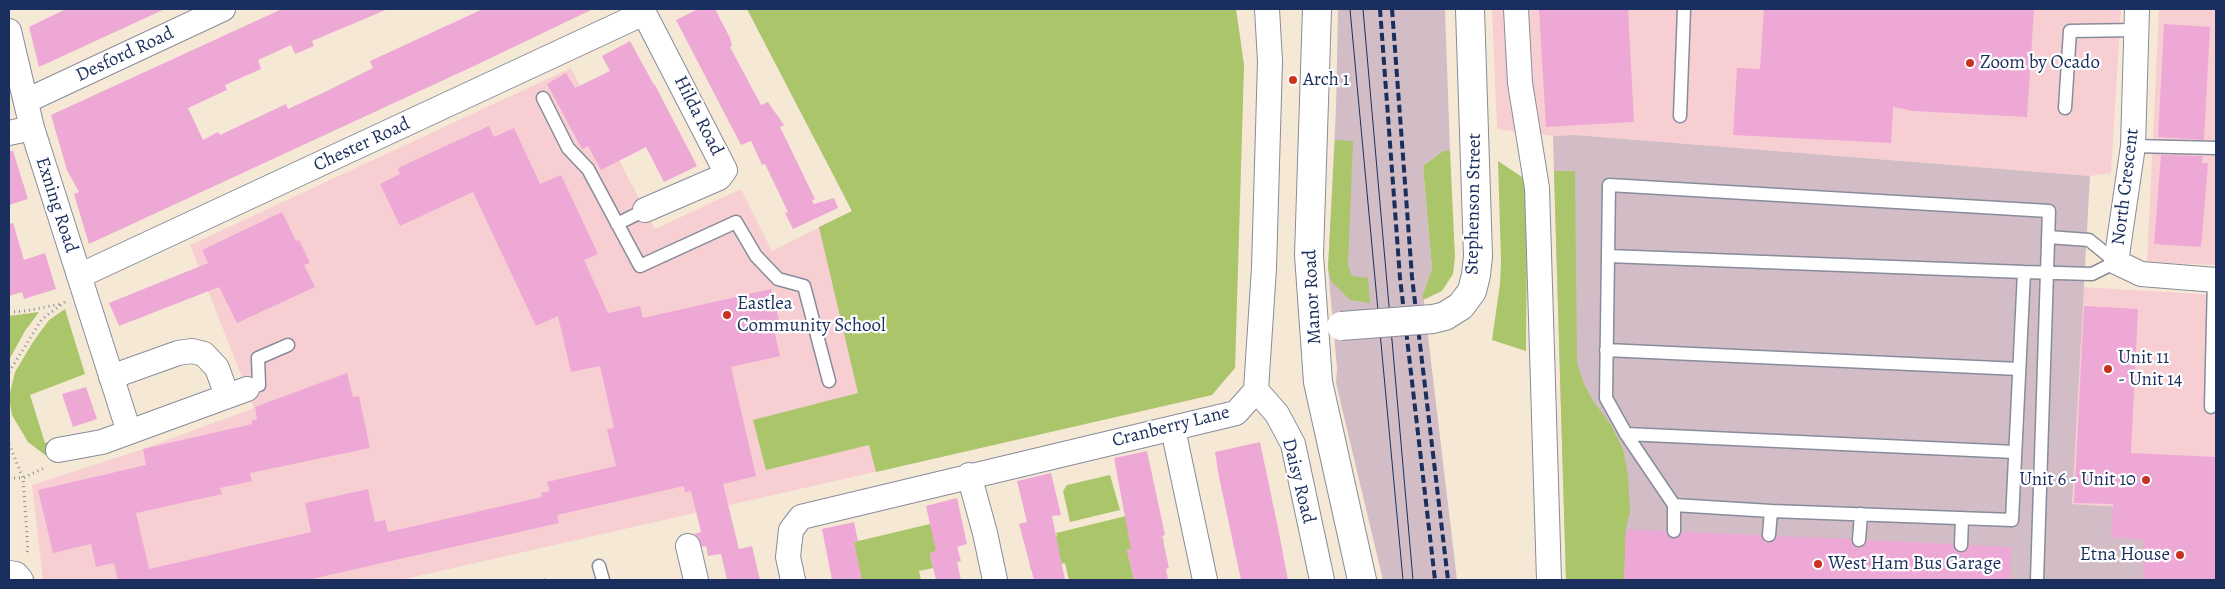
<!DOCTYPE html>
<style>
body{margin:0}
#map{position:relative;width:2225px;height:589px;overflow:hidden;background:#f5e9d5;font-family:Alegreya,serif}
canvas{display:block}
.frame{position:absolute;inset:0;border:10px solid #1b2f5e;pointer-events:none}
</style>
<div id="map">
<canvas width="2225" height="589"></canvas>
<div class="frame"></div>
</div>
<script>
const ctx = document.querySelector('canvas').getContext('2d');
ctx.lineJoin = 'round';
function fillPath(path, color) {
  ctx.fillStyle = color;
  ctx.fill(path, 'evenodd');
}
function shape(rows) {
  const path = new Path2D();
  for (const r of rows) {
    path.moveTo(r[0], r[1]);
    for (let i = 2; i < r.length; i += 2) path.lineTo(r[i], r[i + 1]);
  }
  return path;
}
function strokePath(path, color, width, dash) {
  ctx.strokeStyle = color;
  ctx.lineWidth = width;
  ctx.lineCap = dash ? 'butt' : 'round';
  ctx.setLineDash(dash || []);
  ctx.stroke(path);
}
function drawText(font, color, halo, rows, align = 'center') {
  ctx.font = font + ' Alegreya,serif';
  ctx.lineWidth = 4.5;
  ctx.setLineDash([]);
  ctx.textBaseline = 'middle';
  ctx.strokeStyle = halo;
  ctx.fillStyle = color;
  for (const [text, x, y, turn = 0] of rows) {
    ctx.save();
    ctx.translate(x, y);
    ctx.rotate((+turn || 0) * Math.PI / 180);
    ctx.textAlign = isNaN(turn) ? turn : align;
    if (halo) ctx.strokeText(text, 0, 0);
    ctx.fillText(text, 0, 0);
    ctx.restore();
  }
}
fillPath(shape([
 [747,9,1236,9,1244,65,1235,368,1212,395,401,580,43,580,32,485,143,449,254,408,190,245,571,68,655,229,741,189,772,251,852,211],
 [1492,9,2121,9,2111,173,2090,176,1575,135,1553,136,1497,129],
 [2159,9,2216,9,2216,265,2147,262],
 [2082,287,2216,295,2216,513,2072,504]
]), '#f7cfd3');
fillPath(shape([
 [1338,9,1445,9,1450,151,1443,151,1423,166,1432,269,1423,294,1457,580,1383,580,1336,383,1337,368,1328,268,1336,108],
 [1575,135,2090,176,2072,504,2216,513,2216,580,1566,580,1553,136]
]), '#d2bdc7');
fillPath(shape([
 [747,9,1236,9,1244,65,1235,368,1212,395,876,472,869,445,766,470,753,420,858,393,819,227,852,211],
 [1335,140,1353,141,1348,266,1352,276,1368,278,1370,303,1350,300,1331,281,1328,268],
 [1443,151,1450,151,1455,257,1453,274,1442,291,1423,300,1423,294,1432,269,1423,166],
 [1498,161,1525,179,1527,231,1526,351,1492,340,1500,284,1501,261],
 [1554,171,1575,171,1577,363,1584,384,1593,401,1611,425,1623,449,1628,476,1630,512,1626,529,1624,580,1566,580],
 [65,309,85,374,30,395,45,443,49,442,52,455,45,455,28,442,12,415,9,397,15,372,33,342,49,320],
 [39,312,25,331,9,360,9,316],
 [1110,475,1120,510,1070,522,1063,491,1067,485],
 [1126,516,1162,536,1164,542,1127,550,1134,580,1069,580,1065,563,1031,570,1030,566,1053,537,1057,536,1056,533],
 [934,523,940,550,930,553,933,568,919,571,921,580,860,580,854,542]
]), '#abc56b');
fillPath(shape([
 [66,9,165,9,39,67,29,27],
 [282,9,388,9,312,41,314,46,295,54,291,45,258,60,261,69,225,85,227,90,188,108,203,140,218,132,220,135,286,104,288,109,329,90,373,68,370,61,483,9,593,9,474,66,89,244,74,194,79,192,67,170,51,115],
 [698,9,715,9,730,38,732,46,730,47,761,105,768,102,784,125,780,127,815,199,812,200,814,204,834,198,838,208,793,229,785,213,788,212,765,164,762,165,751,141,741,145,676,20],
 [1539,9,1628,9,1634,122,1546,127],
 [1764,9,2034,9,2027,117,1914,111,1893,107,1891,143,1733,135,1737,68,1760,69],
 [2164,24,2210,27,2204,140,2158,137],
 [630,41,654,85,655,85,697,166,664,182,646,147,601,170,588,146,582,149,547,84,566,73,575,88,610,71,602,56],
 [489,126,494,137,514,128,540,184,561,175,598,254,584,260,608,313,640,306,643,318,771,289,781,329,774,330,780,356,731,367,756,476,723,484,739,549,752,546,760,580,727,580,721,554,708,556,706,546,702,547,698,537,694,534,701,532,691,491,685,492,684,486,557,515,559,523,307,580,118,580,114,563,96,567,91,544,53,553,38,490,146,465,143,449,252,424,251,421,257,419,255,407,347,373,353,397,359,396,370,448,250,473,252,481,220,488,222,494,136,513,149,569,311,532,305,503,368,489,375,522,385,520,388,532,542,497,541,493,550,491,547,482,616,466,607,429,614,428,600,366,571,372,558,316,536,326,473,192,400,226,380,184,400,174,398,168],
 [9,151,13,151,28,199,9,205],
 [2161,155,2203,156,2202,163,2208,163,2201,247,2154,244],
 [282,212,296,241,299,240,310,263,304,265,315,287,237,323,219,287,119,326,109,303,208,263,202,250],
 [13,223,24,260,45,253,56,289,24,299,22,292,9,296,9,224],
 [2084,306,2138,309,2131,453,2216,457,2216,580,2143,580,2144,540,2111,537,2113,504,2074,503],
 [86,387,97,419,73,427,62,394],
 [1260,442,1278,528,1288,580,1241,580,1219,477,1215,452],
 [1147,451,1165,535,1162,536,1169,568,1166,569,1168,580,1134,580,1127,550,1131,549,1114,458],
 [1051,473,1061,515,1052,516,1065,580,1034,580,1019,524,1027,522,1017,481],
 [957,498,967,544,957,547,961,561,957,562,961,580,936,580,930,553,936,551,926,506],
 [854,522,858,541,854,542,862,580,832,580,822,529],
 [1626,529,1666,531,1667,535,1674,539,1678,538,1682,532,1761,535,1764,541,1769,543,1775,540,1777,536,1851,539,1854,546,1859,548,1865,545,1867,540,1953,544,1954,549,1960,553,1965,552,1969,545,2011,547,2010,580,1624,580]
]), '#eda8d5');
const lane = shape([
 [543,98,568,148,588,169,640,266,736,222,756,256,778,279,804,286,829,381],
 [2065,108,2070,31,2137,30],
 [1680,116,1684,9],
 [2133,146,2216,148],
 [617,224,645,210],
 [1608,256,1609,185,2049,211,2037,580],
 [2024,272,1608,256,1606,398,1626,434,1674,505,1771,511,2012,520,2024,272,2092,274,2116,262,2089,240,2048,237],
 [1606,350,2019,369],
 [247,389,259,385,258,358,288,345],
 [2211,407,2214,280],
 [1626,434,2015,452],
 [1674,531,1674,505],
 [1769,535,1771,511],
 [1859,540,1861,514],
 [1961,545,1962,518],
 [599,566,603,580]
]);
const street = shape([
 [642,9,725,170,719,178,645,210],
 [1516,9,1520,83,1537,188,1549,580],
 [2137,9,2133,146,2116,262,2141,274,2216,280],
 [9,31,32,128,129,432],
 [26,101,223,9],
 [9,133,32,128],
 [79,276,644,13],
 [111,377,178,353,192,351,204,354,217,368,227,396],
 [1256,390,1277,414,1293,444,1322,580],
 [1173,429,1205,580],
 [58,450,102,442,247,389],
 [969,475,985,533,995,580],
 [688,546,696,580],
 [9,573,16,574,21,580],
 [793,580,788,557,791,530,801,517,1236,413,1252,395,1256,390,1264,268,1270,61,1267,9]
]);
const secondary = shape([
 [1470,9,1478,256]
]);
const primary = shape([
 [1317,9,1309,255,1318,382,1362,580]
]);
strokePath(lane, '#888c9a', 15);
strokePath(street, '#888c9a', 26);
strokePath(secondary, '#888c9a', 30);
strokePath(primary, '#888c9a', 30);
strokePath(shape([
 [9,312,26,311,60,304],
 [9,372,42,319,65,302],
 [9,444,23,478,28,550,26,554],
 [9,478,23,478,44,468],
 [545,580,549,577]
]), '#888c9a', 3, [1, 4]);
strokePath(lane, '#fff', 12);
strokePath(street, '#fff', 24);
strokePath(secondary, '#fff', 28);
strokePath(primary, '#fff', 28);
strokePath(shape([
 [1350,9,1403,580],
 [1363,9,1413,580]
]), '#1b2f5e', 1);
strokePath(shape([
 [1380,9,1400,278,1435,580],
 [1392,9,1412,277,1448,580]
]), '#1b2f5e', 4, [8, 4]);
const secondaryBridge = shape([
 [1341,326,1433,319,1445,316,1461,306,1472,291,1476,275,1478,256]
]);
strokePath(secondaryBridge, '#888c9a', 30, []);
strokePath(secondaryBridge, '#fff', 28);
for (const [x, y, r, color] of [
 [1970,63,5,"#c8321e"],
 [1293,80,5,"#c8321e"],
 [727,315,5,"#c8321e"],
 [2108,369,5,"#c8321e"],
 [2146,480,5,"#c8321e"],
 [2180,555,5,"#c8321e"],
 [1818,564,5,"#c8321e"]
]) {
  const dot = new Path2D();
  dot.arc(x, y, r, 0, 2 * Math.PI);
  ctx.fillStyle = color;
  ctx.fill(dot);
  strokePath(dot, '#fff', 2);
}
drawText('19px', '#1b2f5e', '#fff', [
 ["Desford Road",125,55,-25],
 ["Hilda Road",698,116,63],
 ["Chester Road",362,145,-25],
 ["North Crescent",2126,187,-83],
 ["Stephenson Street",1474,204,-89],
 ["Exning Road",56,205,72],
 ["Manor Road",1313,297,-93],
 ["Cranberry Lane",1171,427,-14],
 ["Daisy Road",1298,481,76]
]);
drawText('19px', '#1b2f5e', '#fff', [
 ["Zoom by Ocado",1980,63],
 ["Arch 1",1303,80],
 ["Eastlea",737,304],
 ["Community School",737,326],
 ["Unit 11",2118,358],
 ["- Unit 14",2118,380],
 ["Unit 6 - Unit 10",2136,480,"right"],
 ["Etna House",2170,555,"right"],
 ["West Ham Bus Garage",1828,564]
], 'left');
</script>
